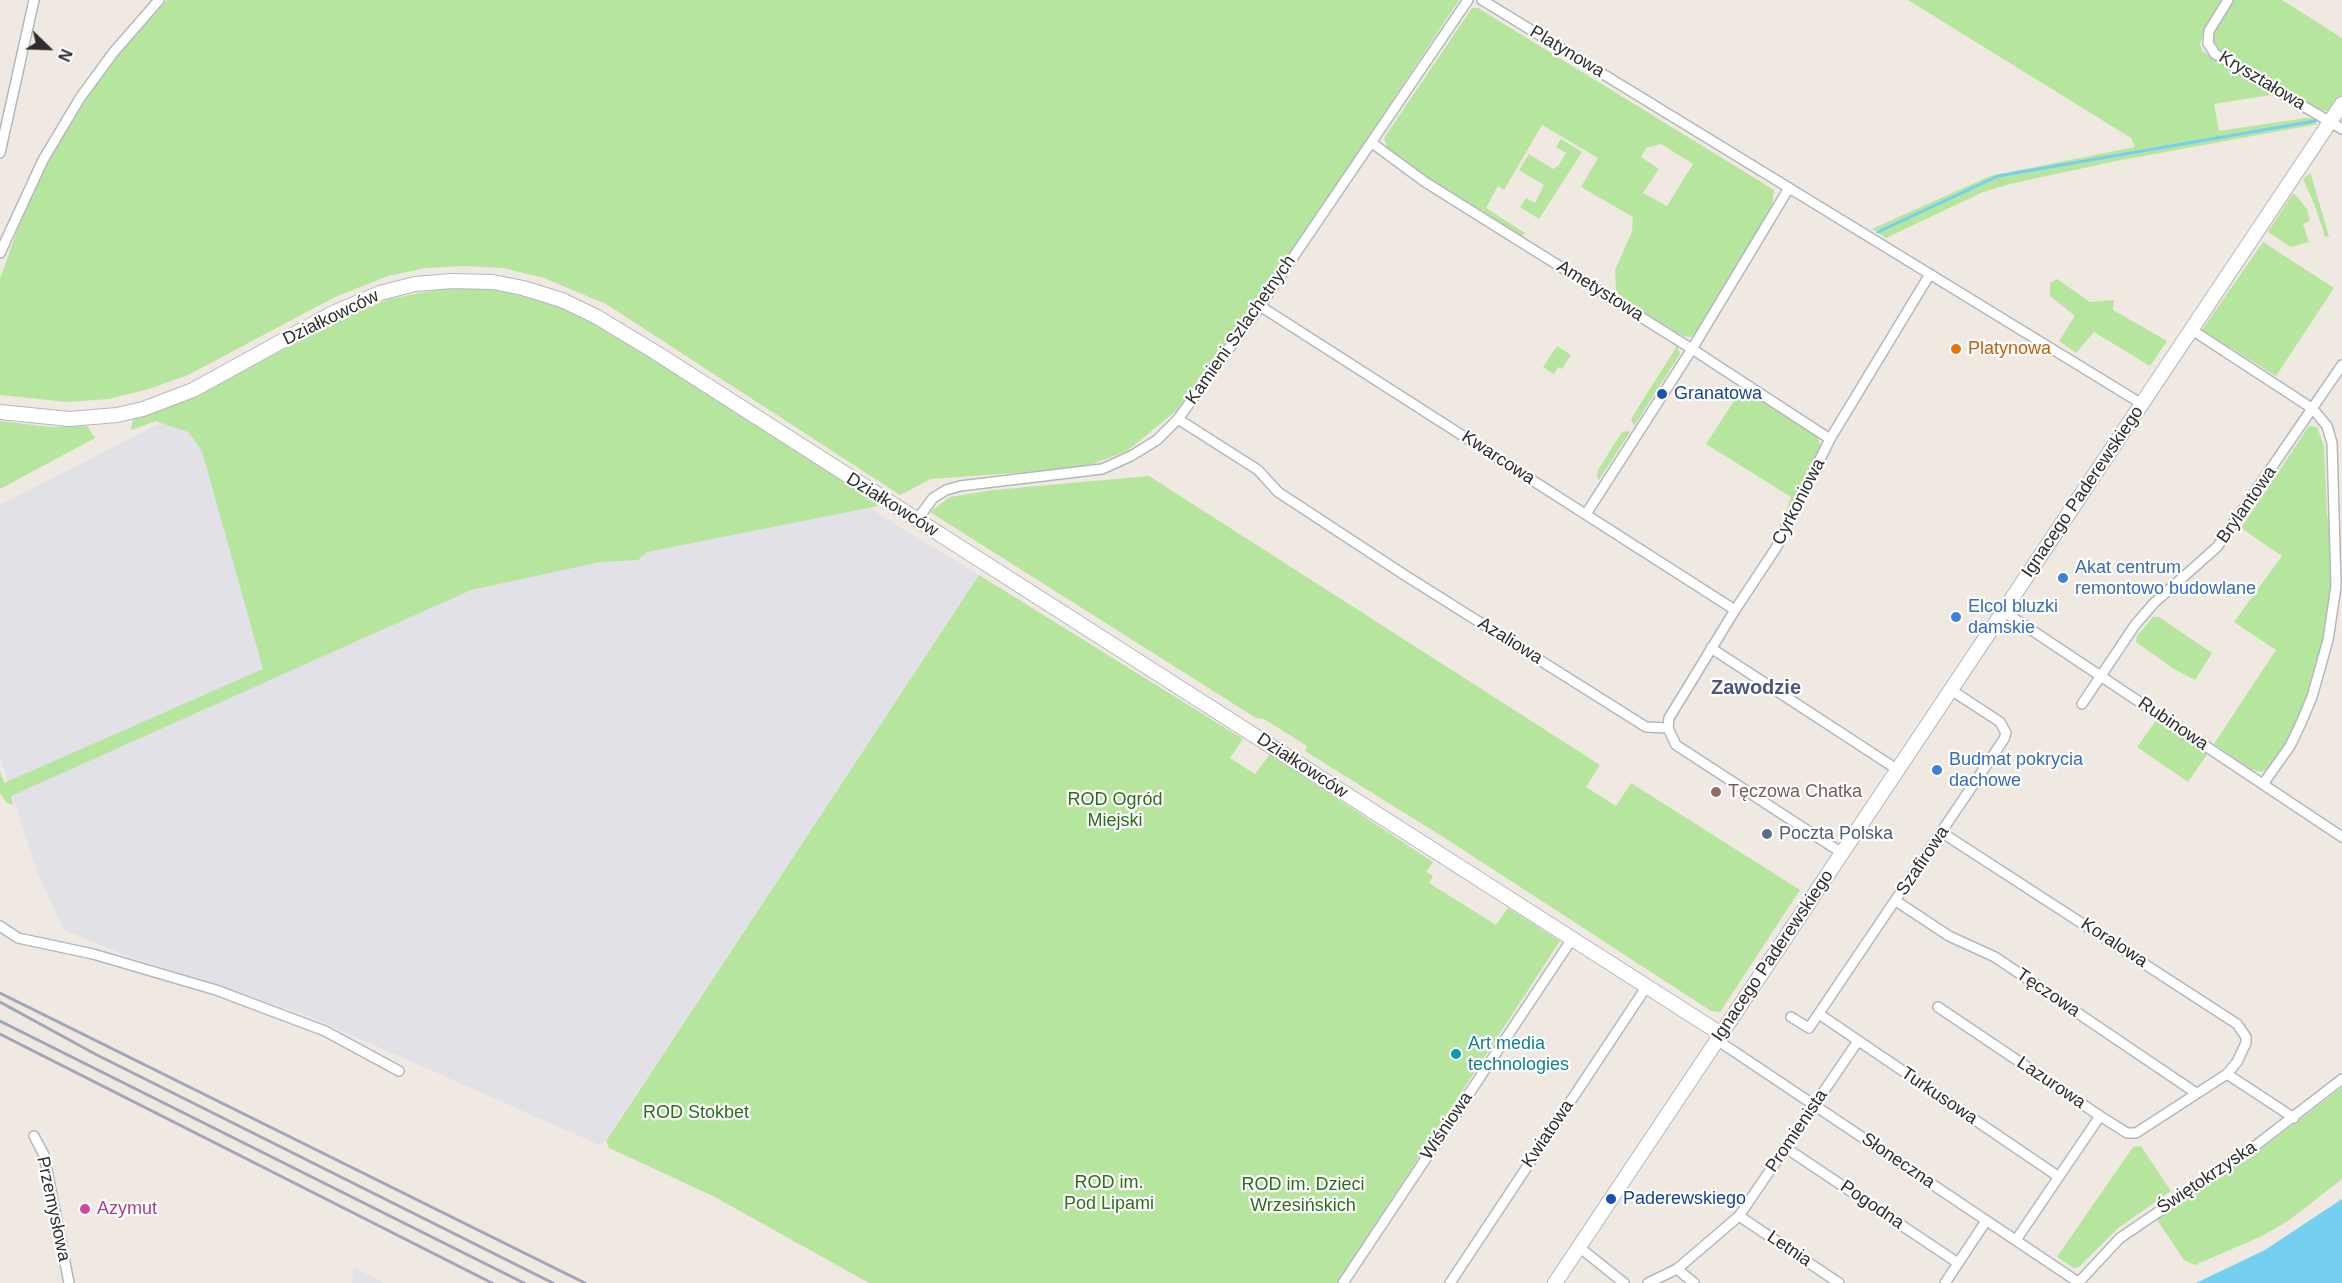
<!DOCTYPE html>
<meta charset="utf-8">
<style>
body{margin:0}
#map{position:relative;width:2342px;height:1283px;overflow:hidden;background:#efe9e1;font-family:Arial,sans-serif}
canvas{display:block}
.north{position:absolute;left:18px;top:18px;width:60px;height:60px;-webkit-text-stroke:4px #fff;paint-order:stroke;rotate:113deg;font-size:16px;font-weight:700;line-height:24px;text-align:center;color:#2e2e2e}
.north::after{content:'';display:block;margin:auto;width:21px;height:27px;background:#2e2e2e;clip-path:polygon(50% 0,100% 100%,50% 72%,0 100%)}
</style>
<div id="map">
<canvas width="2342" height="1283"></canvas>
<div class="north">N</div>
</div>
<script>
const ctx = document.querySelector('canvas').getContext('2d');
ctx.lineJoin = 'round';
function fillPath(path, color) {
  ctx.fillStyle = color;
  ctx.fill(path, 'evenodd');
}
function shape(rows) {
  const path = new Path2D();
  for (const r of rows) {
    path.moveTo(r[0], r[1]);
    for (let i = 2; i < r.length; i += 2) path.lineTo(r[i], r[i + 1]);
  }
  return path;
}
function strokePath(path, color, width, dash) {
  ctx.strokeStyle = color;
  ctx.lineWidth = width;
  ctx.lineCap = dash ? 'butt' : 'round';
  ctx.setLineDash(dash || []);
  ctx.stroke(path);
}
function drawText(font, color, halo, rows, align = 'center') {
  ctx.font = font + ' Arial,sans-serif';
  ctx.lineWidth = 4.5;
  ctx.setLineDash([]);
  ctx.textBaseline = 'middle';
  ctx.strokeStyle = halo;
  ctx.fillStyle = color;
  for (const [text, x, y, turn = 0] of rows) {
    ctx.save();
    ctx.translate(x, y);
    ctx.rotate((+turn || 0) * Math.PI / 180);
    ctx.textAlign = isNaN(turn) ? turn : align;
    if (halo) ctx.strokeText(text, 0, 0);
    ctx.fillText(text, 0, 0);
    ctx.restore();
  }
}
fillPath(shape([
 [192,407,453,584,864,505,979,575,603,1144,597,1144,306,1015,125,955,64,930,37,872,0,756,0,505],
 [354,1267,383,1283,352,1283]
]), '#e3e1e8');
fillPath(shape([
 [167,0,1459,0,1272,282,1177,410,1127,451,1082,468,931,479,900,495,606,304,544,278,503,268,466,266,426,268,388,276,335,297,188,375,149,389,109,399,67,402,0,395,0,279,19,225,48,162,88,96,116,58],
 [1908,0,2223,0,2203,34,2200,44,2202,51,2261,85,2271,95,2214,104,2219,131,2306,118,2311,118,2318,124,2116,161,2010,184,1983,192,1886,238,1872,229,1990,176,2135,147,2131,138],
 [2233,0,2282,0,2342,38,2342,95,2334,107,2327,111,2321,110,2216,49,2211,35],
 [1472,8,1478,8,1774,190,1772,206,1695,335,1690,337,1683,336,1627,303,1616,291,1615,270,1632,232,1633,217,1581,187,1598,158,1542,125,1504,190,1498,186,1486,208,1525,233,1520,237,1428,182,1385,149,1387,146,1384,138],
 [1661,144,1693,164,1667,206,1643,193,1659,169,1641,157,1646,148],
 [1561,139,1582,152,1539,219,1520,207,1526,198,1535,203,1544,185,1519,170,1529,154,1553,169,1558,166,1566,153,1556,147],
 [2310,173,2311,175,2329,236,2325,237,2315,206,2303,179],
 [2295,194,2307,209,2310,221,2303,224,2309,242,2291,247,2268,232,2292,195],
 [2263,242,2334,288,2276,376,2202,330],
 [2057,279,2090,302,2114,300,2113,310,2167,341,2150,366,2094,332,2076,353,2059,341,2075,316,2050,296,2050,283],
 [441,289,491,289,528,296,565,308,603,326,875,498,878,506,647,552,638,560,600,562,471,590,11,796,13,805,7,803,0,793,0,771,4,783,263,669,202,451,188,432,156,421,131,430,133,419,193,398,344,317,389,299],
 [1557,346,1571,355,1562,369,1558,367,1554,374,1543,367],
 [1677,346,1680,354,1634,426,1631,419],
 [1743,387,1817,436,1821,446,1776,538,1772,536,1782,522,1791,497,1706,444],
 [0,421,51,427,87,426,95,438,0,489],
 [2309,426,2317,427,2324,446,2327,514,2331,538,2331,594,2323,644,2300,719,2269,769,2260,772,2248,768,2214,744,2276,650,2234,622,2282,556,2241,528],
 [1628,431,1630,432,1599,480,1597,476,1598,470,1622,432],
 [1149,476,1600,765,1586,787,1616,806,1631,783,1800,890,1720,1012,1711,1011,1448,840,1305,751,1307,746,1264,719,1256,718,930,512,950,497,993,490],
 [979,575,1243,739,1230,758,1255,774,1270,754,1433,862,1426,872,1433,876,1429,883,1496,925,1508,908,1560,941,1337,1283,869,1283,713,1196,609,1148,606,1141],
 [2153,617,2159,617,2212,653,2195,680,2174,669,2136,642,2137,636],
 [2157,719,2208,753,2188,782,2137,747],
 [2342,1087,2342,1179,2288,1221,2262,1236,2195,1265,2184,1260,2157,1220,2272,1141],
 [2141,1146,2171,1191,2118,1228,2079,1267,2074,1268,2057,1257,2133,1147]
]), '#b6e59e');
fillPath(shape([
 [2342,1199,2342,1283,2196,1283,2265,1250]
]), '#75cff0');
strokePath(shape([
 [1878,232,1998,176,2315,121]
]), '#75cff0', 3);
const street = shape([
 [1482,0,2142,404],
 [2228,0,2209,31,2208,43,2215,54,2342,129],
 [1372,143,1425,182,1692,349,1830,439],
 [0,153,34,0],
 [0,253,43,160,80,98,113,53,159,0],
 [1260,306,1735,610],
 [2192,330,2313,409,2327,426,2332,443,2336,586,2328,640,2312,697,2301,723,2290,746,2263,784],
 [1178,419,1258,470,1278,492,1403,574,1646,727,1668,728],
 [1586,514,1692,349,1789,188],
 [917,520,933,498,946,490,960,486,1102,469,1131,456,1157,440,1178,419,1260,306,1468,0],
 [2003,611,2342,837],
 [1711,648,1898,770],
 [2082,704,2135,625,2154,603,2217,547,2342,365],
 [1941,832,2237,1024,2246,1037,2246,1043,2237,1062,2227,1074],
 [1842,853,1676,745,1668,728,1669,718,1735,610,1776,548,1830,439,1930,274],
 [1896,901,1949,936,1995,957,2196,1093],
 [0,926,18,938,93,954,216,990,325,1031,399,1071],
 [1938,1007,2100,1116,2016,1240],
 [1819,1014,2059,1177],
 [1791,1017,1809,1028,2004,739,2006,733,2000,722,1951,690],
 [1717,1040,2078,1282],
 [2100,1116,2127,1133,2136,1133,2227,1074,2294,1118],
 [34,1136,44,1155,69,1283],
 [1786,1148,1958,1263],
 [1739,1216,1839,1283],
 [1579,1247,1624,1283],
 [1677,1269,1694,1283],
 [1343,1283,1572,939],
 [1450,1283,1647,986],
 [1648,1283,1677,1269,1739,1216,1858,1041],
 [1945,1283,1986,1221],
 [2078,1283,2120,1238,2255,1146,2342,1079]
]);
const secondary = shape([
 [0,412,69,419,117,415,143,409,193,390,333,313,380,293,415,284,452,281,493,282,523,288,562,300,597,317,655,352,1721,1034],
 [1555,1283,2342,104]
]);
strokePath(street, '#b4b7c1', 12);
strokePath(secondary, '#b4b7c1', 16);
strokePath(street, '#fff', 9);
strokePath(secondary, '#fff', 14);
strokePath(shape([
 [0,993,585,1283],
 [0,1002,97,1055,553,1283],
 [0,1021,524,1283],
 [0,1034,492,1283]
]), '#a3a6b8', 3);
for (const [x, y, r, color] of [
 [1956,349,6,"#e8710a"],
 [1662,394,6,"#1a4fb4"],
 [2063,578,6,"#3f7fe0"],
 [1956,617,6,"#3f7fe0"],
 [1937,770,6,"#3f7fe0"],
 [1716,792,6,"#8d6e63"],
 [1767,834,6,"#5c6f8a"],
 [1456,1054,6,"#0f9aa8"],
 [1611,1199,6,"#1a4fb4"],
 [85,1209,6,"#d1479c"]
]) {
  const dot = new Path2D();
  dot.arc(x, y, r, 0, 2 * Math.PI);
  ctx.fillStyle = color;
  ctx.fill(dot);
  strokePath(dot, '#fff', 2);
}
drawText('18px', '#2e2e2e', '#fff', [
 ["Platynowa",1567,52,31],
 ["Kryształowa",2262,81,31],
 ["Ametystowa",1600,291,32],
 ["Działkowców",331,318,-26],
 ["Kamieni Szlachetnych",1241,330,-55],
 ["Kwarcowa",1498,458,33],
 ["Ignacego Paderewskiego",2083,492,-56],
 ["Cyrkoniowa",1799,502,-63],
 ["Działkowców",892,505,32],
 ["Brylantowa",2247,505,-55],
 ["Azaliowa",1510,641,32],
 ["Rubinowa",2173,724,34],
 ["Działkowców",1302,766,33],
 ["Szafirowa",1923,861,-56],
 ["Koralowa",2114,943,33],
 ["Ignacego Paderewskiego",1773,956,-56],
 ["Tęczowa",2048,993,34],
 ["Lazurowa",2051,1083,34],
 ["Turkusowa",1939,1096,34],
 ["Wiśniowa",1447,1126,-56],
 ["Promienista",1797,1131,-56],
 ["Kwiatowa",1548,1134,-56],
 ["Słoneczna",1898,1161,34],
 ["Świętokrzyska",2207,1178,-34],
 ["Pogodna",1872,1205,34],
 ["Przemysłowa",53,1209,78],
 ["Letnia",1789,1249,34]
]);
drawText('18px', '#c56008', '#fff', [
 ["Platynowa",1968,349]
], 'left');
drawText('18px', '#164399', '#fff', [
 ["Granatowa",1674,394],
 ["Paderewskiego",1623,1199]
], 'left');
drawText('18px', '#366cbe', '#fff', [
 ["Akat centrum",2075,568],
 ["remontowo budowlane",2075,589],
 ["Elcol bluzki",1968,607],
 ["damskie",1968,628],
 ["Budmat pokrycia",1949,760],
 ["dachowe",1949,781]
], 'left');
drawText('18px', '#785e54', '#fff', [
 ["Tęczowa Chatka",1728,792]
], 'left');
drawText('18px', '#2c6e1b', '#fff', [
 ["ROD Ogród",1115,800],
 ["Miejski",1115,821],
 ["ROD Stokbet",696,1113],
 ["ROD im.",1109,1183],
 ["Pod Lipami",1109,1204],
 ["ROD im. Dzieci",1303,1185],
 ["Wrzesińskich",1303,1206]
]);
drawText('18px', '#4e5e75', '#fff', [
 ["Poczta Polska",1779,834]
], 'left');
drawText('18px', '#0d838f', '#fff', [
 ["Art media",1468,1044],
 ["technologies",1468,1065]
], 'left');
drawText('18px', '#b23c85', '#fff', [
 ["Azymut",97,1209]
], 'left');
drawText('bold 20px', '#4d5680', '#fff', [
 ["Zawodzie",1756,688]
]);
</script>
